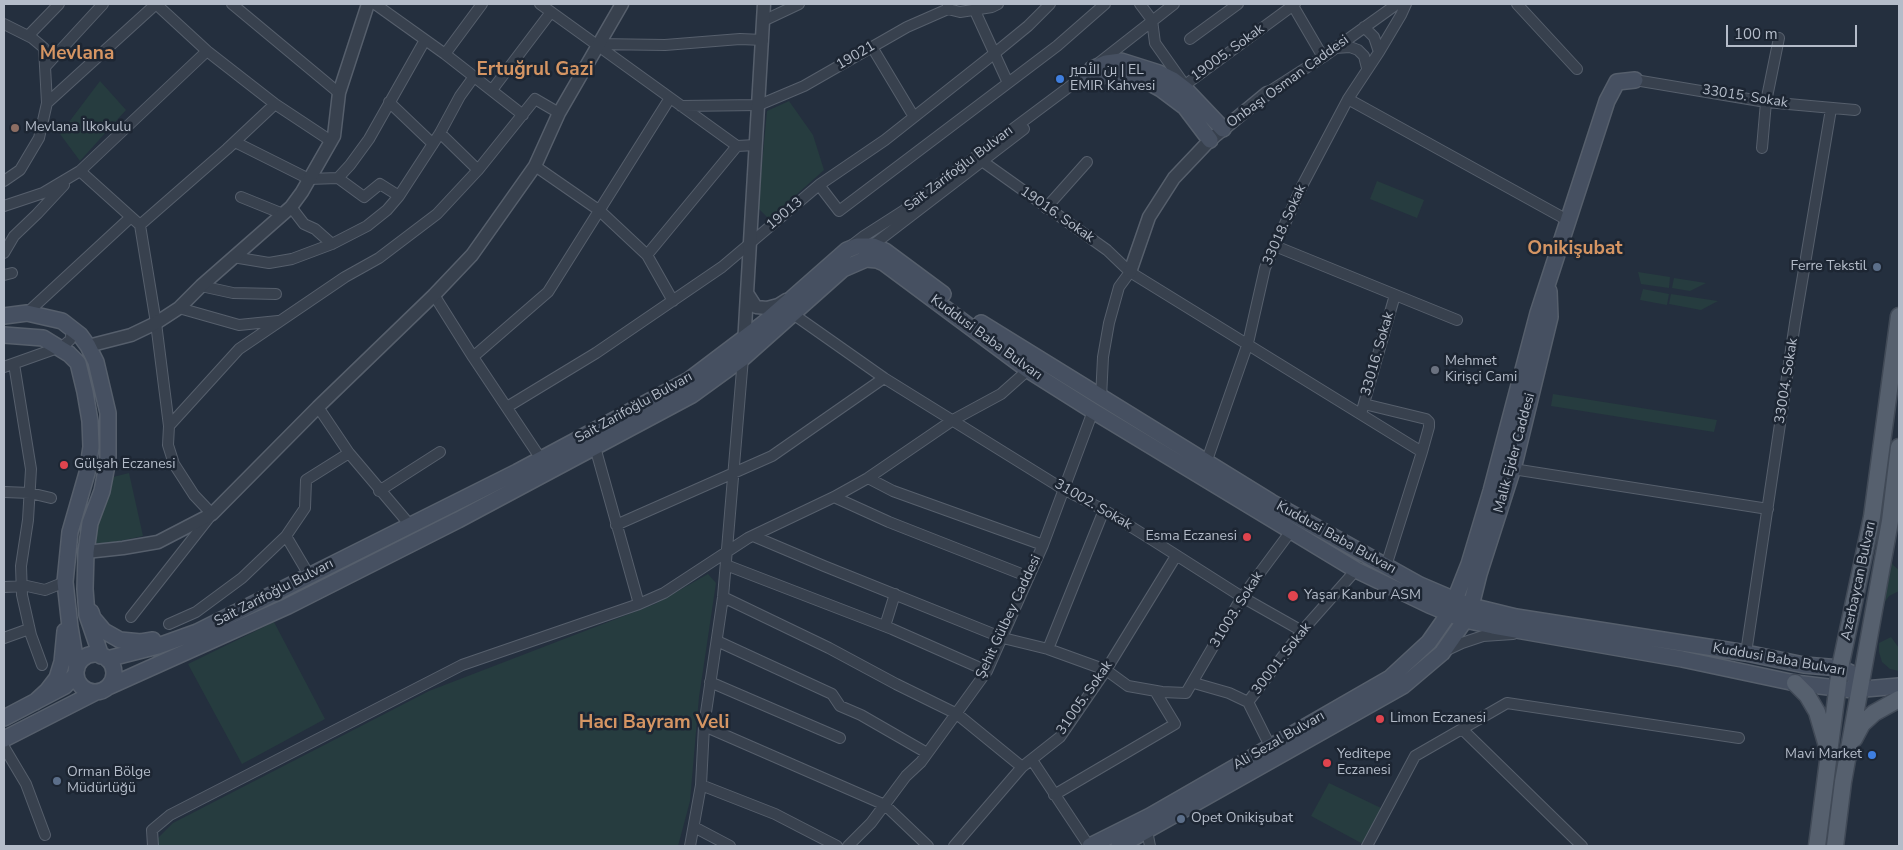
<!DOCTYPE html>
<meta charset="utf-8">
<style>
body{margin:0}
#map{position:relative;width:1903px;height:850px;overflow:hidden;background:#242f3e;font-family:"Nunito Sans",sans-serif}
canvas{display:block}
.frame{position:absolute;inset:0;border:5px solid #b4bcc9;pointer-events:none}
.scale{position:absolute;left:1726px;top:25px;width:131px;height:22px;box-sizing:border-box;border:2px solid #b4bcc9;border-top:0;padding-left:6px;font-size:15px;line-height:18px;white-space:nowrap;color:#b4bcc9;-webkit-text-stroke:4px #1d2633;paint-order:stroke}
</style>
<div id="map">
<canvas width="1903" height="850"></canvas>
<div class="frame"></div>
<div class="scale">100 m</div>
</div>
<script>
const ctx = document.querySelector('canvas').getContext('2d');
ctx.lineJoin = 'round';
function fillPath(path, color) {
  ctx.fillStyle = color;
  ctx.fill(path, 'evenodd');
}
function shape(rows) {
  const path = new Path2D();
  for (const r of rows) {
    if (r.length === 3) {
      path.moveTo(r[0] + r[2], r[1]);
      path.arc(r[0], r[1], r[2], 0, 2 * Math.PI);
      continue;
    }
    path.moveTo(r[0], r[1]);
    for (let i = 2; i < r.length; i += 2) path.lineTo(r[i], r[i + 1]);
  }
  return path;
}
function strokePath(path, color, width, dash) {
  ctx.strokeStyle = color;
  ctx.lineWidth = width;
  ctx.lineCap = dash ? 'butt' : 'round';
  ctx.setLineDash(dash || []);
  ctx.stroke(path);
}
function drawText(font, color, halo, rows, align = 'center') {
  ctx.font = font + ' "Nunito Sans",Cairo,sans-serif';
  ctx.lineWidth = 5;
  ctx.setLineDash([]);
  ctx.textBaseline = 'middle';
  ctx.strokeStyle = halo;
  ctx.fillStyle = color;
  for (const [text, x, y, turn = 0] of rows) {
    ctx.save();
    ctx.translate(x, y);
    ctx.rotate((+turn || 0) * Math.PI / 180);
    ctx.textAlign = isNaN(turn) ? turn : align;
    if (halo) ctx.strokeText(text, 0, 0);
    ctx.fillText(text, 0, 0);
    ctx.restore();
  }
}
fillPath(shape([
 [100,81,126,110,80,161,60,134],
 [789,101,813,135,824,170,769,219,758,208,767,111],
 [1377,181,1424,200,1417,218,1370,199],
 [1638,272,1670,277,1669,288,1641,284],
 [1674,278,1706,283,1690,291,1672,288],
 [1643,289,1669,294,1667,305,1640,300],
 [1671,294,1718,301,1701,310,1669,304],
 [1553,394,1717,420,1714,432,1551,406],
 [129,473,143,536,101,545,93,541,109,478],
 [1887,550,1893,565,1899,570,1899,591,1889,596,1878,611],
 [708,574,716,583,699,697,690,801,678,846,153,846,152,844,173,823,429,691,655,604],
 [274,622,325,719,242,764,188,664],
 [1891,637,1899,648,1899,671,1890,669,1882,662,1879,652,1879,643],
 [1329,783,1381,808,1363,844,1311,816]
]), '#263c3f');
const minor = shape([
 [156,4,207,51,275,104,331,141],
 [232,4,339,93],
 [375,4,445,54,523,115],
 [540,4,737,146],
 [1140,4,1152,20],
 [1292,4,1323,57],
 [1517,4,1577,69],
 [948,9,960,12,992,7,998,4],
 [975,11,1008,83],
 [1152,20,1155,43,1184,84],
 [763,21,799,4],
 [4,24,32,38,44,48,47,103],
 [1364,27,1374,37,1379,52],
 [28,36,59,4],
 [1190,39,1238,4],
 [597,44,665,45,740,39,763,40],
 [872,47,914,117],
 [1335,48,1350,47,1358,50,1364,56,1367,68],
 [445,54,482,4],
 [1100,62,1174,4],
 [45,67,103,4],
 [1635,80,1766,102,1855,110],
 [1185,85,1295,4],
 [492,90,551,12],
 [1267,93,1323,57,1397,4],
 [1348,99,1569,221],
 [389,102,433,144],
 [681,106,759,105,804,86,907,27,948,9,948,4],
 [440,133,478,170],
 [235,142,309,179,338,178,350,165,369,139,425,40],
 [1762,148,1766,102,1779,38],
 [982,161,1107,250,1130,272,1422,452,1386,566],
 [535,166,600,211,647,255,673,301],
 [80,171,207,51],
 [338,178,364,197,380,184,399,196],
 [4,181,20,170,39,138,47,103,156,4],
 [819,185,839,211,1057,46,1105,4],
 [241,197,283,214],
 [4,206,43,193,80,171,140,225,156,323,169,426,168,445,174,464,194,495,212,514,131,617],
 [291,207,304,224,315,229,332,244],
 [1046,208,1087,162],
 [140,225,227,149,275,104],
 [851,246,864,236,903,211,1089,72],
 [1275,246,1457,320],
 [869,248,1024,129],
 [4,253,14,236,37,214,64,185],
 [647,255,737,146,756,145],
 [233,257,269,263,292,259,332,244,367,226,387,210,399,196,440,133,460,96,473,78],
 [4,275,12,273],
 [201,286,233,293,276,294],
 [434,295,473,357],
 [179,308,239,325,278,321],
 [27,313,131,217],
 [793,314,884,378,1063,489,1104,510,1154,541,1242,597,1302,631],
 [14,364,31,469,28,520,21,566,22,595,31,635,42,665],
 [4,367,63,346,70,340,73,329],
 [1101,398,1103,357,1109,323,1119,287,1130,272],
 [1364,404,1426,419,1429,422,1429,427,1422,452],
 [318,407,349,453,410,525],
 [507,407,596,353,722,267,819,185,885,140,995,53,1028,26,1050,4],
 [1361,414,1395,295],
 [169,426,239,349,345,277,379,258,437,214,478,170,535,99,559,113],
 [595,447,639,604],
 [541,459,473,357,548,292,670,98],
 [1206,463,1248,343,1265,268,1302,186,1348,99,1379,52,1401,15,1406,4],
 [1513,469,1768,509],
 [868,478,893,491,1043,545],
 [379,491,440,452],
 [4,492,30,493,51,498],
 [834,497,889,522,1029,577],
 [616,525,772,456,884,378],
 [286,536,309,575],
 [753,536,824,566,1003,638,1048,649,1106,670,1128,686,1162,692,1186,693,1242,597,1291,531],
 [726,565,892,629,987,671],
 [4,587,27,586,45,590,65,582],
 [723,597,829,648,896,684,957,714,1022,767],
 [169,624,196,612,242,578,286,536,305,508,306,480,349,453],
 [885,626,895,594],
 [4,638,29,629],
 [717,641,832,694,840,706,861,715,927,753],
 [1048,649,1104,510],
 [1445,651,1462,643,1483,636,1513,634],
 [1746,653,1795,323,1831,109],
 [710,682,840,738],
 [1194,683,1229,693,1248,702,1270,746],
 [1248,702,1302,631,1356,570],
 [704,726,885,805,928,846],
 [1462,729,1582,846],
 [4,747,26,784,45,835],
 [1032,760,1089,846],
 [701,785,775,814,837,846],
 [1054,795,1175,724,1155,691],
 [694,827,730,846],
 [1147,831,1150,846],
 [153,846,152,830,170,815,462,665,639,604,664,593,748,538,834,497,868,478,953,420,1001,394,1028,370],
 [690,846,701,785,704,726,723,597,743,358],
 [848,846,871,823,906,776,921,762,987,671,1043,545,1093,411],
 [954,846,1022,767,1060,737,1106,670,1176,556],
 [1367,846,1415,756,1507,703,1739,738]
]);
const tertiary = shape([
 [764,4,747,293,756,307,767,308,778,305,786,300],
 [1130,272,1149,217,1174,178,1210,140,1267,93],
 [744,345,747,293],
 [88,346,131,335,156,323,179,308,201,286,291,207,302,192,334,136,339,93,368,4],
 [86,552,123,548,158,542,212,514,318,407,434,295,472,255,535,166,559,113,622,4]
]);
const secondary = shape([
 [1092,69,1106,63,1121,61,1159,73,1173,80,1186,90,1223,129],
 [1087,80,1105,75,1120,73,1139,77,1161,89,1185,107,1210,140],
 [4,316,27,313,62,321,80,335,88,346,96,362,108,413,108,460,102,491,90,523,86,552,85,589,87,615,101,656],
 [981,323,1271,502,1420,585,1455,600,1471,606,1516,617,1746,653,1804,665,1840,668,1851,673,1856,679,1859,689],
 [4,335,43,338,69,354,78,363,85,392,90,421,91,447,87,473,70,532,65,582,70,627,77,668],
 [91,612,93,618,104,631,120,640,141,642,153,640],
 [95,673,19],
 [107,659,158,646,197,632,517,472,689,380,763,324,847,250,857,246,873,246,885,251,943,294],
 [108,687,288,606,458,520,692,395,743,358,843,269,866,259,877,260,884,263,1028,370,1093,411,1356,570,1429,605,1465,620,1493,626,1682,659,1795,683,1853,690,1899,686],
 [35,702,47,691,57,678,62,662,65,631],
 [4,718,65,686,76,674],
 [4,739,96,692],
 [1090,846,1150,816,1390,678,1429,642,1450,612,1469,564,1491,491,1538,313,1607,101,1617,82,1635,80],
 [1119,846,1403,686,1442,653,1465,620,1471,606,1479,574,1514,465,1550,317,1549,291]
]);
const primary = shape([
 [1795,683,1807,695,1817,712,1827,746],
 [1854,739,1862,724,1874,713,1899,699],
 [1817,846,1840,668,1872,517,1899,316],
 [1835,846,1843,782,1890,521,1899,447]
]);
strokePath(minor, '#565f6c', 12);
strokePath(tertiary, '#565f6c', 15);
strokePath(secondary, '#565f6c', 18);
strokePath(primary, '#414a57', 19);
strokePath(minor, '#38414e', 10);
strokePath(tertiary, '#38414e', 12);
strokePath(secondary, '#465061', 15);
strokePath(primary, '#56606e', 16);
for (const [x, y, r, color] of [
 [1060,79,5,"#3f7fe0"],
 [15,128,5,"#8d6e63"],
 [1877,267,5,"#5c6f8a"],
 [1435,370,5,"#6b7280"],
 [64,465,5,"#e0444e"],
 [1247,537,5,"#e0444e"],
 [1293,596,6,"#e0444e"],
 [1380,719,5,"#e0444e"],
 [1872,755,5,"#3f7fe0"],
 [1327,763,5,"#e0444e"],
 [57,781,5,"#5c6f8a"],
 [1181,819,5,"#5c6f8a"]
]) {
  const dot = new Path2D();
  dot.arc(x, y, r, 0, 2 * Math.PI);
  ctx.fillStyle = color;
  ctx.fill(dot);
  strokePath(dot, '#1d2633', 2);
}
drawText('14px', '#b4bcc9', '#1d2633', [
 ["19005. Sokak",1228,53,-36],
 ["19021",856,56,-30],
 ["Onbaşı Osman Caddesi",1288,82,-36],
 ["33015. Sokak",1745,97,9],
 ["Sait Zarifoğlu Bulvarı",959,169,-37],
 ["19013",785,214,-40],
 ["19016. Sokak",1057,215,35],
 ["33018. Sokak",1285,225,-66],
 ["Kuddusi Baba Bulvarı",986,338,36],
 ["33016. Sokak",1378,354,-74],
 ["33004. Sokak",1787,381,-81],
 ["Sait Zarifoğlu Bulvarı",634,408,-29],
 ["Malik Ejder Caddesi",1515,453,-75],
 ["31002. Sokak",1093,505,30],
 ["Kuddusi Baba Bulvarı",1336,538,29],
 ["Azerbaycan Bulvarı",1859,581,-78],
 ["Sait Zarifoğlu Bulvarı",274,593,-27],
 ["31003. Sokak",1237,610,-58],
 ["Şehit Gülbey Caddesi",1009,617,-65],
 ["30001. Sokak",1282,659,-52],
 ["Kuddusi Baba Bulvarı",1779,660,10],
 ["31005. Sokak",1085,698,-55],
 ["Ali Sezal Bulvarı",1279,741,-30]
]);
drawText('14px', '#b4bcc9', '#1d2633', [
 ["بن الأمير | EL",1070,71],
 ["EMIR Kahvesi",1070,87],
 ["Mevlana İlkokulu",25,128],
 ["Ferre Tekstil",1867,267,"right"],
 ["Mehmet",1445,362],
 ["Kirişçi Cami",1445,378],
 ["Gülşah Eczanesi",74,465],
 ["Esma Eczanesi",1237,537,"right"],
 ["Yaşar Kanbur ASM",1304,596],
 ["Limon Eczanesi",1390,719],
 ["Yeditepe",1337,755],
 ["Eczanesi",1337,771],
 ["Mavi Market",1862,755,"right"],
 ["Orman Bölge",67,773],
 ["Müdürlüğü",67,789],
 ["Opet Onikişubat",1191,819]
], 'left');
drawText('bold 19px', '#d59563', '#1d2633', [
 ["Mevlana",77,54],
 ["Ertuğrul Gazi",535,70],
 ["Onikişubat",1575,249],
 ["Hacı Bayram Veli",654,723]
]);
</script>
